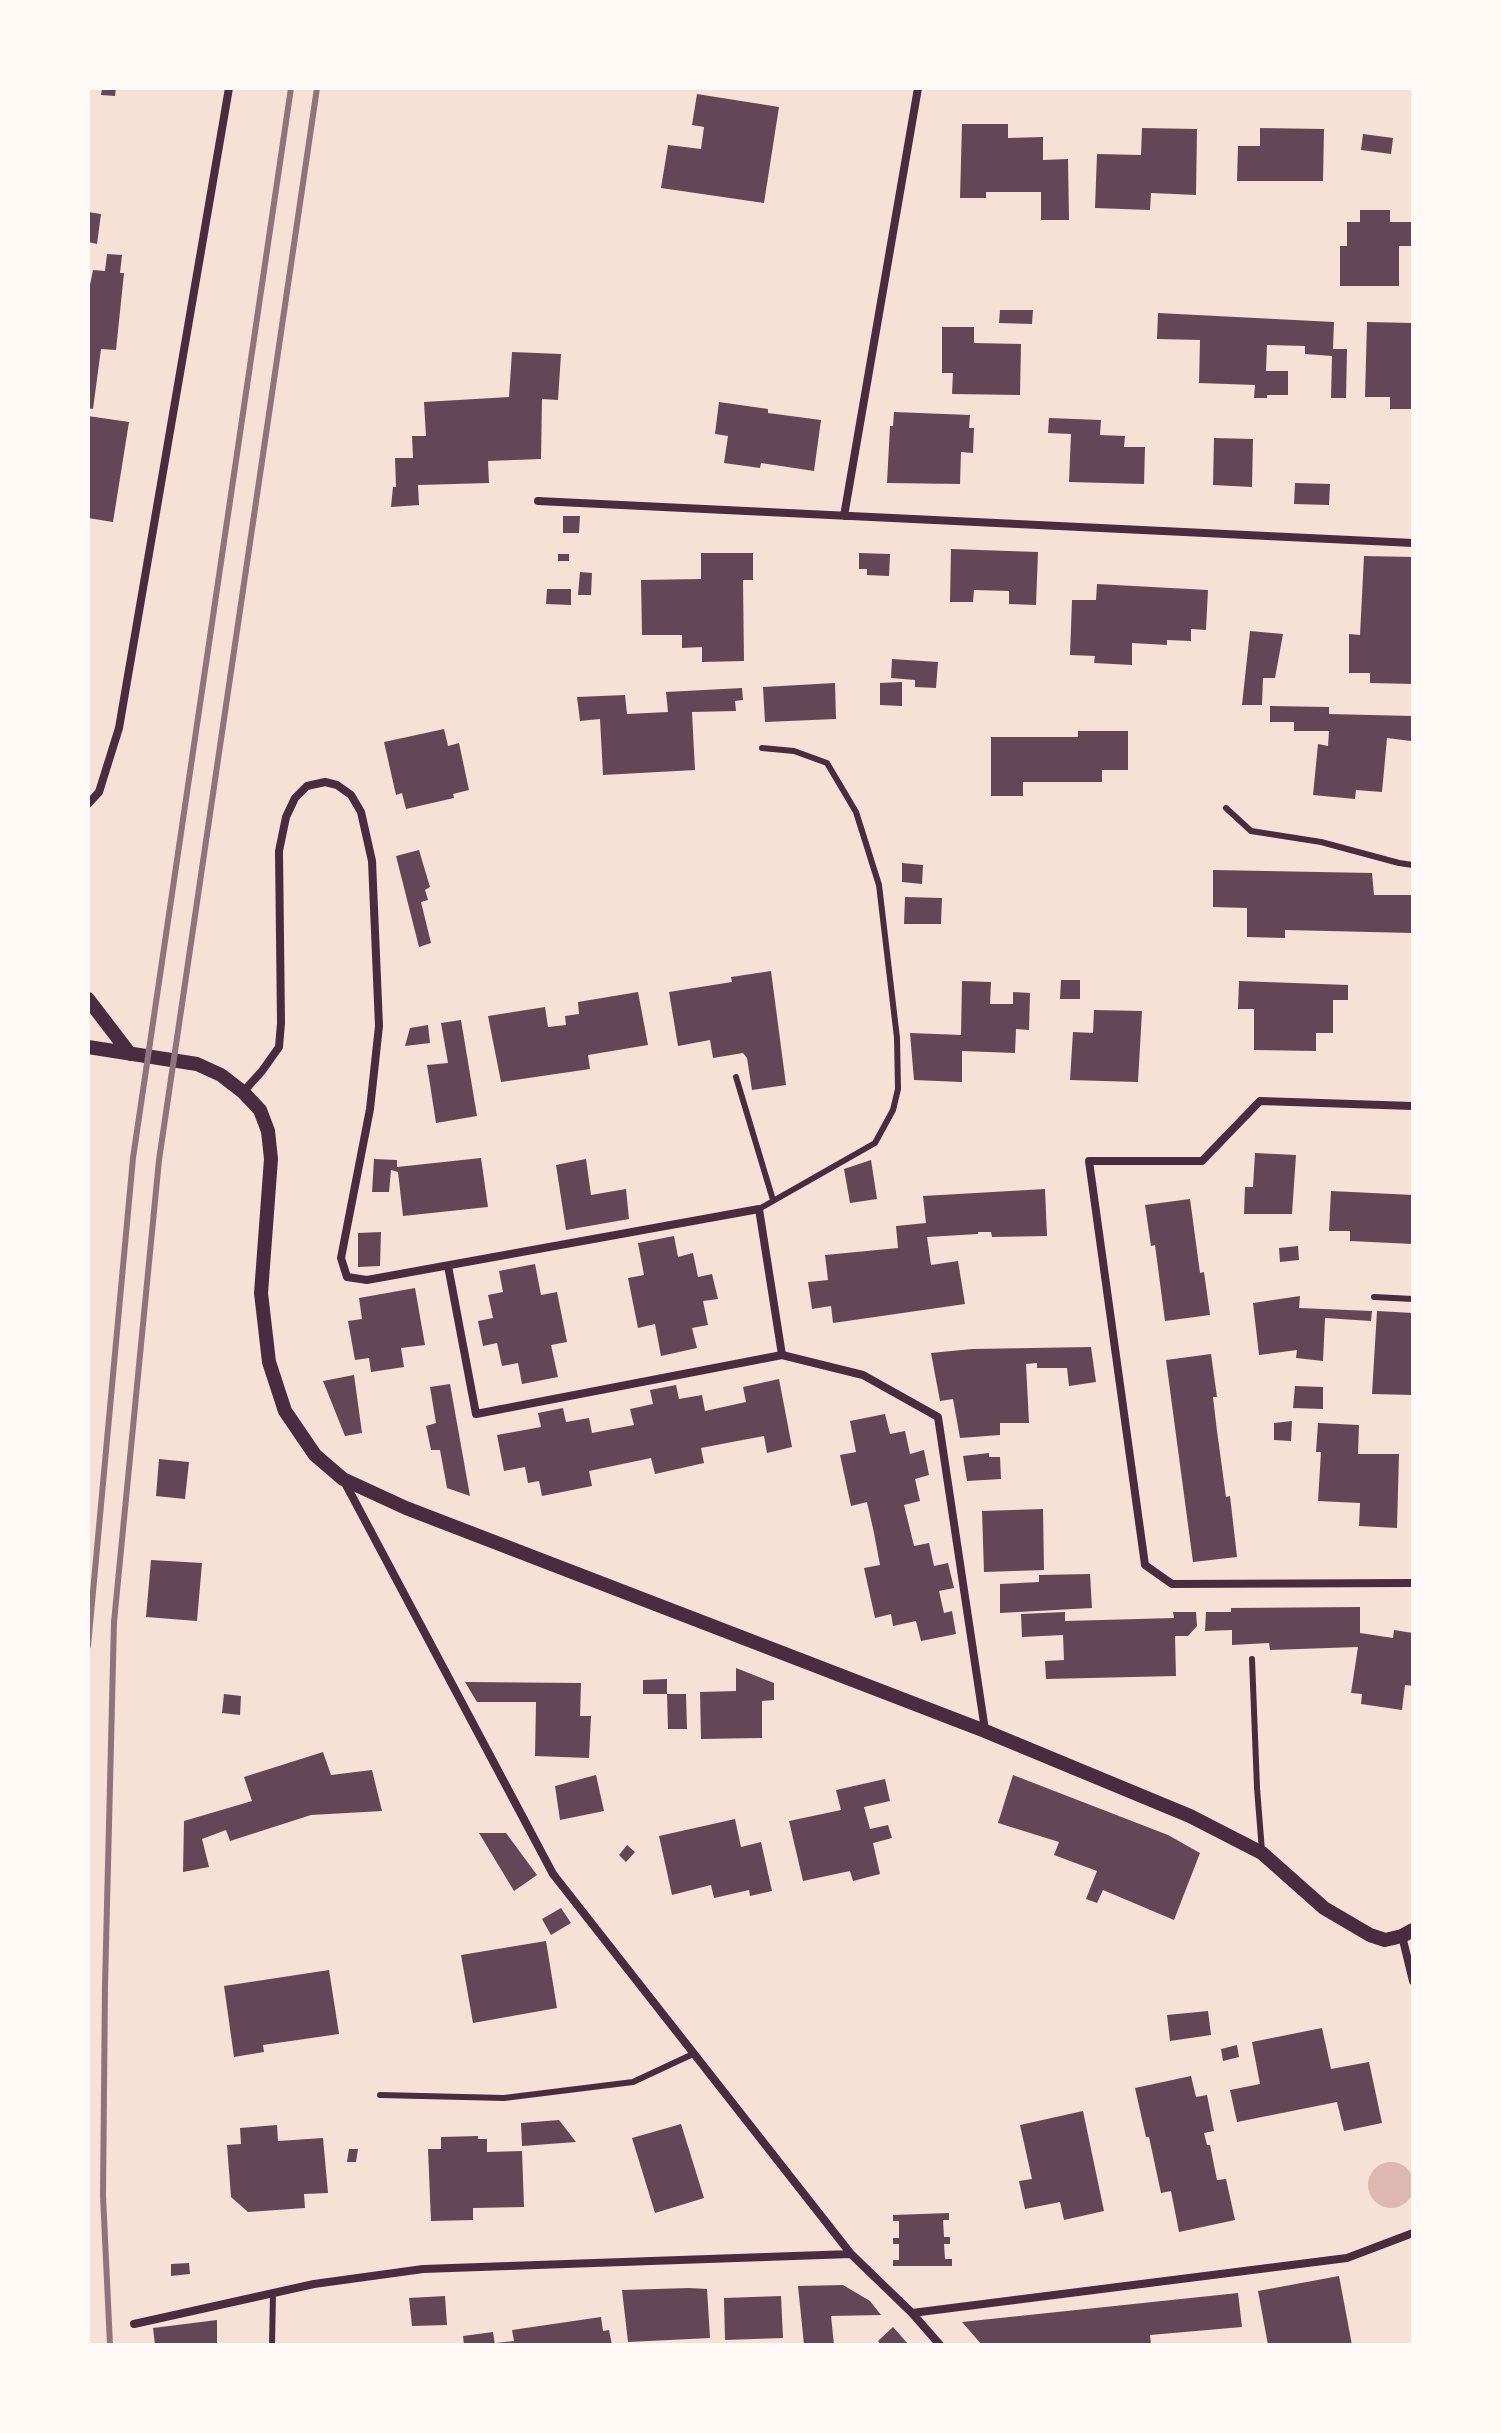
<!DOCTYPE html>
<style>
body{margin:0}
#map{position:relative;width:1501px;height:2433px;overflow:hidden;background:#f7e1d7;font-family:"Libre Baskerville",serif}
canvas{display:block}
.frame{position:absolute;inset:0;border:90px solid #fffaf5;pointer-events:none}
</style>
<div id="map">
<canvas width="1501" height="2433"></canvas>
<div class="frame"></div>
</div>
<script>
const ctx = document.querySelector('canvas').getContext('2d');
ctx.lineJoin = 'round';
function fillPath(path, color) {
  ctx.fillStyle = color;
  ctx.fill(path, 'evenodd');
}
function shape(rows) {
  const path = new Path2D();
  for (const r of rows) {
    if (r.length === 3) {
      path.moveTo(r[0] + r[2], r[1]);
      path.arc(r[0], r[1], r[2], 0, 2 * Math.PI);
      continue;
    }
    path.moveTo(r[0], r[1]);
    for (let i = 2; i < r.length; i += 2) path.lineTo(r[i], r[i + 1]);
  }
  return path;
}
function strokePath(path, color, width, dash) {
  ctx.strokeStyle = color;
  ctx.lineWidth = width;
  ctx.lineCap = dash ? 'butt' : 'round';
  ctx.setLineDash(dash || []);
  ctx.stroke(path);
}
fillPath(shape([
 [1391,2185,23]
]), '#dcb8b0');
fillPath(shape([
 [102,88,116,88,115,96,101,95],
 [697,94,779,107,764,203,661,188,668,145,701,149,704,127,692,125],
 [962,124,1008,124,1008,138,1043,137,1043,160,1068,159,1069,220,1041,220,1041,192,986,192,986,198,960,198],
 [1142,128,1197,129,1196,195,1151,193,1150,210,1095,208,1097,154,1141,155],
 [1260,128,1324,129,1323,181,1237,181,1238,146,1260,146],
 [1363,134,1393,138,1391,154,1361,150],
 [1360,210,1390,210,1390,222,1413,222,1413,246,1399,246,1399,286,1340,286,1340,246,1347,246,1347,222,1360,222],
 [88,212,101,214,97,244,88,242],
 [107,254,122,255,120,273,124,273,116,350,101,349,93,409,88,408,88,295,93,270,105,271],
 [1000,310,1033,310,1032,324,999,323],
 [1158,313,1334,322,1333,349,1347,349,1346,398,1331,398,1332,356,1305,354,1305,346,1267,345,1266,371,1288,371,1288,395,1267,395,1267,398,1254,398,1255,385,1199,383,1200,340,1157,339],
 [1367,322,1413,323,1413,409,1390,409,1390,397,1365,397],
 [942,327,974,327,974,343,1021,344,1020,395,952,394,953,373,942,373],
 [512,352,561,354,558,400,542,399,541,459,488,461,489,483,418,485,419,505,391,507,393,487,396,487,395,458,413,458,412,436,426,436,424,402,509,397],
 [719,402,768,409,768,413,821,420,814,471,761,463,760,468,724,463,728,436,715,434],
 [894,412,970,415,969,428,974,428,973,453,961,452,960,484,887,483,890,426,893,426],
 [88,416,129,422,113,522,88,518],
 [1049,418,1101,420,1100,435,1125,436,1124,447,1145,447,1144,484,1069,482,1071,434,1048,433],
 [1214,438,1253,439,1252,487,1213,485],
 [1295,483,1330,484,1329,505,1294,504],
 [563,516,580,516,579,533,563,533],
 [951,549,1038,552,1036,605,1009,604,1009,591,974,590,973,602,950,602],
 [701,553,753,553,753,580,743,580,744,661,702,662,702,647,682,648,682,635,642,635,641,580,701,579],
 [859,553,890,554,889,576,867,575,867,569,859,569],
 [558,554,569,554,569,561,558,561],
 [1364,556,1413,557,1413,684,1370,683,1370,673,1349,673,1349,634,1360,635],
 [580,572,592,573,591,595,578,595],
 [1097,584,1208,590,1206,630,1191,629,1191,641,1167,640,1167,645,1132,643,1132,665,1094,663,1095,656,1070,655,1072,600,1096,600],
 [547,589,571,589,571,605,546,604],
 [1250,631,1283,634,1275,678,1263,678,1262,705,1242,705],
 [892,659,938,662,936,688,915,687,915,680,891,678],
 [902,682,902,706,880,705,880,683],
 [835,683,836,719,765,722,763,687],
 [742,688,743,700,735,701,736,711,692,712,695,770,603,775,600,719,580,721,577,697,625,695,627,714,668,712,666,692],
 [1270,706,1329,707,1329,714,1412,716,1411,741,1387,738,1382,792,1356,790,1355,799,1313,795,1318,744,1328,746,1329,731,1294,731,1294,722,1270,722],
 [444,729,448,746,459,743,469,790,453,794,454,798,406,809,402,793,396,795,384,742],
 [1078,731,1128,731,1128,770,1102,770,1102,782,1023,782,1023,796,991,796,991,737,1078,737],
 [419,850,430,887,425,890,428,900,421,902,431,943,419,947,396,856],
 [902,863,923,865,922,884,902,882],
 [1213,870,1372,873,1374,895,1413,895,1413,933,1285,930,1285,938,1247,937,1247,908,1213,907],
 [905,897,942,898,941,924,904,924],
 [771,971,786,1085,752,1090,747,1058,743,1053,713,1058,710,1040,678,1046,669,992,732,982,731,977],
 [1061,980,1080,980,1080,999,1060,999],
 [962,981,991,982,990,1004,1013,1004,1013,992,1030,993,1029,1030,1016,1029,1015,1053,962,1051,962,1082,914,1080,910,1033,961,1035],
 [1239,981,1348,985,1348,1000,1333,1000,1333,1033,1316,1033,1316,1051,1254,1050,1254,1009,1238,1009],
 [638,992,648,1045,588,1055,590,1069,501,1082,488,1016,545,1007,548,1027,566,1025,565,1016,579,1014,578,1002],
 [1094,1010,1142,1011,1138,1082,1070,1080,1073,1032,1093,1033],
 [461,1020,477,1116,436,1123,427,1065,448,1063,441,1023],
 [428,1025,430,1043,405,1046,410,1028],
 [1255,1153,1296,1155,1292,1214,1244,1214,1245,1187,1253,1187],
 [481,1158,488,1207,403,1216,398,1172,391,1170,389,1192,372,1192,374,1159,397,1160,397,1167],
 [586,1159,591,1195,626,1189,629,1219,566,1230,556,1165],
 [871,1160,877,1199,850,1203,844,1169],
 [1045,1189,1047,1236,992,1237,991,1232,978,1232,978,1234,927,1237,931,1265,958,1261,965,1304,833,1323,831,1306,812,1309,808,1282,828,1280,825,1255,898,1248,896,1226,926,1223,923,1196],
 [1331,1191,1413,1195,1413,1244,1350,1241,1350,1231,1329,1231],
 [1190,1199,1200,1273,1204,1272,1210,1315,1165,1321,1155,1245,1151,1246,1145,1205],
 [381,1232,380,1266,358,1267,358,1233],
 [674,1236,678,1257,693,1253,698,1277,712,1274,718,1299,703,1301,708,1325,692,1328,697,1348,661,1356,655,1324,638,1328,628,1278,644,1275,638,1243],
 [1298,1246,1299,1260,1280,1262,1279,1248],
 [535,1264,541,1295,557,1292,567,1342,551,1345,558,1377,522,1384,518,1363,502,1366,497,1343,483,1346,478,1321,493,1318,488,1295,503,1292,499,1271],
 [415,1288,425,1345,401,1348,404,1367,371,1372,369,1358,355,1360,348,1321,362,1319,359,1298],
 [1300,1296,1299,1308,1372,1311,1371,1321,1325,1318,1323,1361,1296,1358,1297,1350,1259,1355,1253,1303],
 [1377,1311,1413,1313,1413,1395,1372,1394],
 [1091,1347,1096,1382,1069,1386,1067,1368,1037,1368,1037,1363,1026,1364,1029,1423,1000,1423,1000,1435,960,1438,953,1399,940,1401,931,1353,972,1349],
 [1211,1354,1217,1397,1213,1397,1217,1431,1226,1497,1230,1496,1237,1557,1193,1562,1166,1360],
 [354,1375,362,1433,345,1436,323,1381],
 [779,1379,792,1447,767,1453,764,1436,732,1442,701,1448,704,1463,655,1474,651,1458,589,1471,592,1486,542,1496,539,1481,528,1483,525,1467,504,1471,497,1435,541,1427,538,1413,563,1408,566,1422,589,1418,592,1433,634,1425,630,1409,653,1404,650,1390,676,1385,679,1399,702,1395,705,1411,746,1402,743,1387],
 [450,1384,470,1496,447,1488,440,1450,431,1450,426,1426,436,1423,430,1387],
 [1295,1386,1323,1387,1323,1409,1293,1408],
 [885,1414,890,1434,905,1431,910,1454,924,1450,929,1475,915,1479,920,1501,904,1505,914,1546,929,1543,934,1566,948,1563,954,1588,939,1591,944,1613,952,1611,956,1634,921,1641,916,1621,893,1626,891,1614,875,1618,864,1568,880,1565,874,1533,867,1502,851,1506,840,1455,856,1452,850,1421],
 [1292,1421,1291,1441,1274,1440,1274,1423],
 [1318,1423,1359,1425,1358,1454,1399,1454,1397,1528,1359,1526,1360,1503,1318,1501,1321,1452,1316,1452],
 [989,1453,989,1457,1000,1457,1001,1479,967,1481,963,1456],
 [159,1459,189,1462,185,1499,156,1496],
 [1043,1509,1044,1570,984,1572,982,1511],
 [151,1560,202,1563,197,1621,146,1617],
 [1090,1574,1092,1608,1000,1613,1000,1584,1039,1582,1039,1575],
 [1360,1607,1360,1633,1393,1638,1394,1630,1413,1633,1413,1686,1405,1685,1402,1710,1361,1704,1362,1694,1351,1693,1358,1647,1270,1650,1269,1643,1232,1645,1232,1630,1205,1631,1206,1612,1231,1612,1231,1608],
 [1065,1612,1065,1621,1174,1618,1173,1612,1196,1612,1197,1626,1188,1636,1175,1636,1176,1676,1046,1679,1045,1661,1064,1660,1063,1635,1022,1637,1021,1614],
 [736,1668,774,1683,774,1700,762,1701,762,1738,701,1739,700,1692,736,1691],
 [667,1679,667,1694,643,1694,643,1680],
 [465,1682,581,1683,580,1716,591,1716,589,1758,535,1756,536,1702,477,1702],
 [224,1694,241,1696,240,1715,222,1713],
 [667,1694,686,1694,687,1729,668,1729],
 [323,1752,331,1775,372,1770,382,1811,311,1815,230,1841,226,1830,202,1839,209,1867,183,1872,184,1821,252,1801,244,1777],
 [596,1775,604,1811,560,1820,555,1786],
 [1013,1775,1168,1835,1200,1853,1174,1920,1103,1890,1097,1903,1086,1899,1097,1871,1054,1855,1059,1842,998,1823],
 [885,1779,890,1801,864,1807,870,1829,888,1825,892,1838,873,1843,880,1874,853,1881,850,1871,803,1881,789,1821,841,1810,836,1790],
 [735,1819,741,1847,761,1842,772,1891,750,1896,749,1890,714,1898,711,1885,672,1895,659,1836],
 [479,1833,506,1833,537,1875,514,1891],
 [627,1845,635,1852,626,1862,619,1855],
 [561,1908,571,1923,551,1935,542,1919],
 [546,1941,557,2008,473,2023,461,1955],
 [329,1970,339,2034,263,2045,264,2052,234,2057,224,1986],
 [1208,2011,1211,2035,1170,2041,1167,2015],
 [1322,2028,1331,2069,1369,2062,1382,2123,1344,2131,1337,2102,1237,2122,1230,2090,1260,2084,1252,2042],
 [1237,2045,1239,2057,1223,2061,1221,2049],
 [1191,2076,1196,2097,1207,2095,1214,2131,1204,2133,1207,2145,1210,2145,1217,2180,1226,2179,1235,2220,1179,2232,1171,2191,1161,2193,1149,2137,1146,2137,1135,2088],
 [1083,2111,1104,2211,1064,2220,1060,2202,1025,2209,1019,2181,1032,2179,1020,2125],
 [559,2120,576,2142,522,2146,521,2123],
 [681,2124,704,2198,655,2213,632,2138],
 [277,2125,278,2141,323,2138,328,2193,304,2194,305,2208,248,2212,231,2197,227,2145,241,2144,240,2128],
 [478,2136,478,2139,487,2139,487,2152,522,2151,524,2207,473,2208,473,2220,431,2221,428,2149,441,2149,441,2137],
 [349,2149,358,2149,356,2162,347,2162],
 [949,2213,949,2220,943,2220,944,2237,950,2237,950,2244,944,2244,945,2259,952,2259,952,2266,893,2266,893,2260,899,2260,899,2244,893,2244,893,2238,899,2238,899,2221,893,2221,893,2215],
 [189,2263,190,2274,171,2276,171,2264],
 [1339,2276,1352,2345,1268,2345,1258,2291],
 [843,2285,870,2301,881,2315,831,2316,834,2345,804,2345,798,2286],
 [689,2288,707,2289,710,2338,628,2342,622,2290],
 [1238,2293,1242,2327,1150,2335,1151,2345,982,2345,962,2322],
 [445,2296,447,2325,412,2326,409,2298],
 [781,2296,783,2338,725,2340,724,2298],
 [601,2317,603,2331,609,2330,612,2345,495,2345,495,2343,514,2341,512,2330],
 [217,2320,217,2345,155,2345,153,2328],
 [893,2327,909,2345,881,2345,878,2341],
 [493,2332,495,2345,464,2345,463,2336]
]), '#644757');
strokePath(shape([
 [1226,808,1251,831,1321,842,1399,863,1413,865],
 [736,1077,773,1200],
 [759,1209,875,1143,893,1110,898,1089,897,1038,879,885,856,812,827,763,794,751,762,748],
 [1374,1297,1413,1299],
 [1252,1659,1257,1788,1262,1851],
 [380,2095,504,2098,633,2082,693,2054],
 [272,2345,273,2293]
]), '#4a2c40', 6);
strokePath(shape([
 [538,501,1413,543],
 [844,516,918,88],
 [88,804,99,792,119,728,229,88],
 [243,1092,262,1071,279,1047,281,1023,279,851,286,817,295,798,307,786,325,782,337,785,351,795,361,812,372,861,379,1026,370,1109,341,1258,347,1277,367,1280,759,1209,782,1355,863,1375,938,1417,985,1730],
 [1413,1106,1260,1101,1202,1161,1089,1161,1145,1565,1172,1584,1413,1583],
 [448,1266,476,1414,782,1355],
 [344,1481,553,1874,851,2254,912,2313,940,2345],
 [1402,1936,1413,1981],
 [912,2313,1347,2258,1413,2233],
 [134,2324,314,2284,423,2269,851,2254]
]), '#4a2c40', 8);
strokePath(shape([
 [88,999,130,1054],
 [88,1047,197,1064,221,1075,243,1092,260,1110,268,1131,271,1159,261,1293,269,1362,285,1411,315,1455,343,1479,406,1508,985,1731,1190,1816,1262,1853,1324,1908,1370,1935,1385,1940,1402,1936,1413,1930]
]), '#4a2c40', 14);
strokePath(shape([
 [88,1646,133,1158,291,88],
 [110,2345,103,2196,105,1986,114,1622,159,1160,317,88]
]), '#8f747c', 6);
</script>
